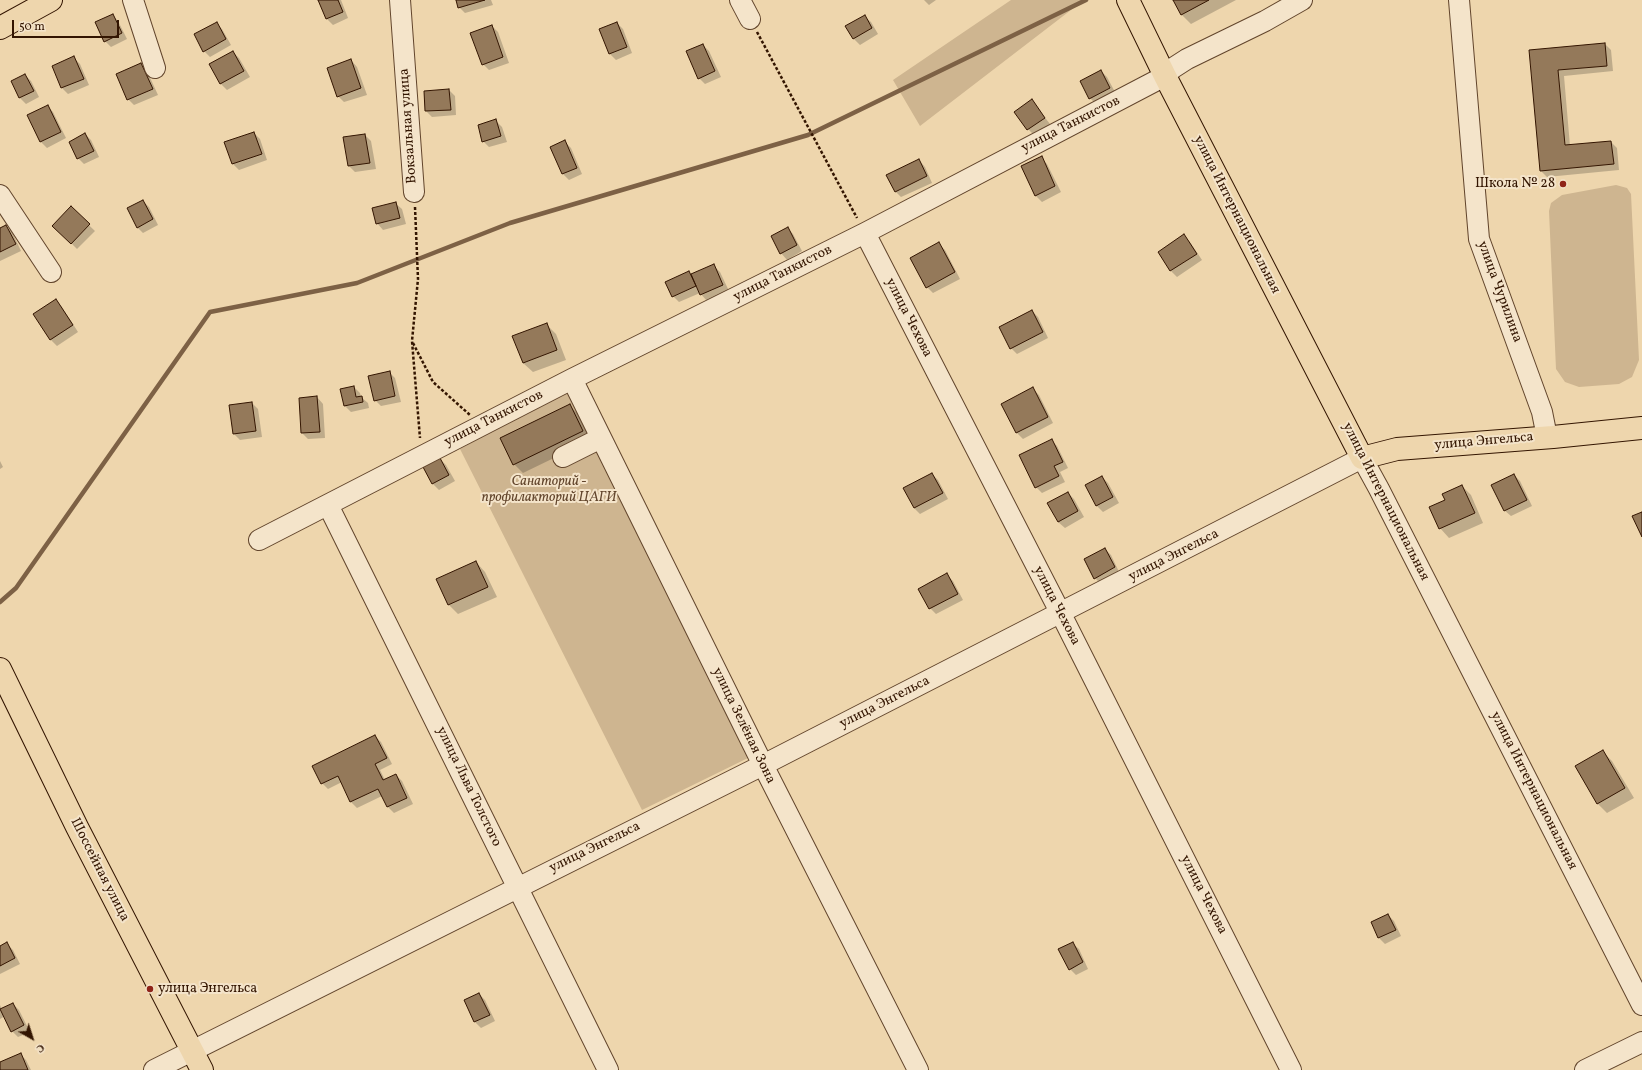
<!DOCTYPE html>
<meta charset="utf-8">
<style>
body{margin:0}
#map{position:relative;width:1642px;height:1070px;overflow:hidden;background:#eed6ad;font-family:Vollkorn,serif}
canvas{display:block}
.north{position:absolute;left:12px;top:1018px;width:40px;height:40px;-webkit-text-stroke:3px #f4e4ca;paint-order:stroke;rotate:141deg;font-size:11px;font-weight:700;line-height:16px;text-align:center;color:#331501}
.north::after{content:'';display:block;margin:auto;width:14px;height:18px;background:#331501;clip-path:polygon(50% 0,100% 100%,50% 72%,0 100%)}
.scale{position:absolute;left:12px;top:20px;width:107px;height:18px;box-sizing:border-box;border:2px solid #331501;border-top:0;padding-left:5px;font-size:12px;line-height:14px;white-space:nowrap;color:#331501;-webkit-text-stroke:3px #f4e4ca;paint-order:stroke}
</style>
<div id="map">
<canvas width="1642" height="1070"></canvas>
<div class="north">С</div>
<div class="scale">50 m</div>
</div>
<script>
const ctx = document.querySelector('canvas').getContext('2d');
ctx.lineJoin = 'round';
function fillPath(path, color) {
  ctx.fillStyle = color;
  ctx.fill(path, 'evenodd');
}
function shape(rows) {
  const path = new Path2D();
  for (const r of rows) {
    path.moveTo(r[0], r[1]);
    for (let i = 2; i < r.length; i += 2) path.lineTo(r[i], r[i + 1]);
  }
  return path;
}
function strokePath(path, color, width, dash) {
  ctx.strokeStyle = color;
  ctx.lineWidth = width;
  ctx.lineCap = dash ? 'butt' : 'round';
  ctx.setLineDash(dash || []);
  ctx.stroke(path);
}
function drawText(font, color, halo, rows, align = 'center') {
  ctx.font = font + ' Vollkorn,serif';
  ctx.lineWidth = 4;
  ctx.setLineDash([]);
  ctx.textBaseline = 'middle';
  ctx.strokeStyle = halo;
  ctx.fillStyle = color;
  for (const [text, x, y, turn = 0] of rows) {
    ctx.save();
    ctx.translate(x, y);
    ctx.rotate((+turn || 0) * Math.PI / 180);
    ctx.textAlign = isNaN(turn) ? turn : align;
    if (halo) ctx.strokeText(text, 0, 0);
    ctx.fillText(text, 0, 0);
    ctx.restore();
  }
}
fillPath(shape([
 [1011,0,1084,0,920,126,893,80],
 [1616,185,1627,188,1631,194,1639,360,1632,377,1619,384,1579,387,1565,382,1556,369,1549,211,1551,203,1562,195],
 [569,389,750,757,642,810,460,449]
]), '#ceb590');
fillPath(shape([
 [319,0,341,0,348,18,333,25,327,19],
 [457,0,491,0,493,5,465,13,459,7],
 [924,0,936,0,929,5],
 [1174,0,1236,0,1191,24,1181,14],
 [112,15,118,21,127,39,111,47,105,41],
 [864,16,871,22,878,34,860,45,854,39,847,26],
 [216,23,222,29,231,45,210,57,204,51],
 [617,23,623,29,632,53,616,60,610,54,601,29],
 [492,26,498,32,509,63,489,70,483,64],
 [1605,44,1611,50,1613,71,1564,76,1570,146,1611,142,1617,148,1619,170,1547,177,1541,171,1530,51],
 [703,45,709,51,721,77,705,84,699,78],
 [233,52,239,58,250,77,227,90,221,84],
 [74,58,80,64,89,85,68,94,62,88,53,66],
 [351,60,357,67,367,95,344,102,338,96],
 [141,64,147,71,158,95,134,105,128,99],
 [1101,71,1107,77,1116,94,1096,104,1090,98],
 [25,75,31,81,39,97,26,104,20,98,12,82],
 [449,90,455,96,456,115,432,117,426,111,425,92],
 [1032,101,1050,124,1034,135,1028,129],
 [47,106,53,112,66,138,47,148,41,142],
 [496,121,502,127,507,142,489,147,483,141],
 [254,133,260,139,267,160,239,170,233,164],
 [85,134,91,140,99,157,84,164,78,158],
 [365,135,371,141,376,169,355,172,349,166],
 [565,142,571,148,582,174,569,180,563,174],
 [1041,158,1047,164,1061,192,1042,202,1035,195],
 [919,160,925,167,932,183,901,197,895,191],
 [143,201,149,207,158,225,143,233,137,227],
 [395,203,402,209,406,224,383,230,377,223],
 [71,208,95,231,77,249,54,226],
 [6,226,12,232,21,251,0,261,0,229],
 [787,228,793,234,802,251,787,260,781,253,772,236],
 [1184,236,1190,242,1202,260,1177,277,1171,271,1159,252],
 [939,244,945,250,960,279,933,293,927,287],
 [714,266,720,272,729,291,707,301,700,293,679,302,673,296,689,272,692,275],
 [56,301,62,307,78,332,57,346,51,340,35,315],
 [1032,311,1038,317,1048,338,1017,354,1011,348],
 [547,325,556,334,566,360,533,372,523,363],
 [389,372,395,378,401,402,381,406,375,400],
 [354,387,360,393,361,397,368,403,369,408,351,412,345,406],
 [1033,389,1039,395,1053,423,1023,439,1017,433],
 [317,397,323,404,325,438,308,439,302,433],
 [252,403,258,409,262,437,240,440,234,434],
 [569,405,579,415,591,440,523,473,514,464],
 [1051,440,1057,446,1068,468,1060,472,1065,482,1042,493,1036,487],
 [440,459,446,465,455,481,439,490,433,484,424,467],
 [0,461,3,467,0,469],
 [932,474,938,480,948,499,920,514,914,508],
 [1514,475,1520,481,1532,506,1511,516,1504,510],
 [1102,477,1108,483,1119,503,1103,512,1097,506,1086,486],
 [1462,486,1471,495,1483,523,1449,538,1440,528,1446,500],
 [1068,493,1074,499,1084,517,1065,528,1058,522],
 [1105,549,1111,555,1120,574,1101,584,1095,578],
 [476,562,485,572,497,597,458,614,449,605],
 [947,575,953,581,963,600,936,614,930,608],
 [375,736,381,742,392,764,380,770,385,780,396,775,402,781,413,804,394,813,388,807,382,796,357,808,351,802,342,782,328,789,322,783],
 [1603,752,1612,761,1634,798,1607,813,1598,804,1576,767],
 [1388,915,1394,921,1401,936,1385,944,1379,938,1372,923],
 [1072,943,1079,949,1088,969,1076,975,1070,969],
 [7,944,13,950,20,964,0,974,0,947],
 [479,994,485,1000,495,1021,481,1028,475,1022,465,1001],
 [13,1004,19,1010,30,1032,18,1037,12,1031,5,1016,0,1019,0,1005,2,1010],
 [20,1054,26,1060,31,1070,0,1070,0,1063]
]), '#0003');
strokePath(shape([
 [0,602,16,588,210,312,357,283,510,223,808,135,1086,0]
]), '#7d6145', 4.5);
const building = shape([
 [318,0,338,0,343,12,326,19,318,0],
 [456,0,485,0,458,8,456,0],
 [1173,0,1209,0,1181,15,1173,0],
 [113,14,122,33,104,42,95,22,113,14],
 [865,15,872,28,853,39,845,26,865,15],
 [217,22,226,39,203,52,194,34,217,22],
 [617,22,627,47,609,54,599,29,617,22],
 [492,25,503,57,482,65,470,33,492,25],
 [1605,43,1607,66,1558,70,1565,145,1611,141,1614,164,1540,171,1529,50,1605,43],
 [703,44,715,71,698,79,686,51,703,44],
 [233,51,244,71,220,84,209,64,233,51],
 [74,56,84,79,61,88,52,66,74,56],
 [351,59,361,88,337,97,327,68,351,59],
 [141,63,153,89,127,100,116,74,141,63],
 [1101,70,1110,88,1089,99,1080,81,1101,70],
 [25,74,34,91,19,98,11,81,25,74],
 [449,89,451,110,425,111,424,91,449,89],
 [1032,99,1045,118,1027,130,1014,112,1032,99],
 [48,105,61,132,40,142,27,115,48,105],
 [496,119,501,136,482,142,478,125,496,119],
 [254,132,262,154,232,164,224,142,254,132],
 [85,133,94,151,77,159,69,142,85,133],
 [365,134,370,163,348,166,343,137,365,134],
 [565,140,577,168,562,174,550,147,565,140],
 [1042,156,1055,186,1035,196,1021,166,1042,156],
 [919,159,927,176,895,192,886,175,919,159],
 [143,200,153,219,137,228,127,208,143,200],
 [396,202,400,218,376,224,372,208,396,202],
 [71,206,90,224,71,244,52,226,71,206],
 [6,225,16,244,0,252,0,228,6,225],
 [788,227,797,245,780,254,771,236,788,227],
 [1184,234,1197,254,1170,271,1158,252,1184,234],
 [939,242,955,272,926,288,910,258,939,242],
 [714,264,723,285,700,295,691,274,714,264],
 [689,271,696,286,672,297,665,282,689,271],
 [56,299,73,325,50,340,33,314,56,299],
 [1032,310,1043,332,1010,349,999,327,1032,310],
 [547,323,557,350,523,363,512,336,547,323],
 [390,371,395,396,374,401,368,376,390,371],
 [354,386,356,397,362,396,363,402,344,406,340,389,354,386],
 [1033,387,1048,417,1016,433,1001,404,1033,387],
 [317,396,320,432,301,433,299,398,317,396],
 [252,402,256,431,233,434,229,405,252,402],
 [570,404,583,431,513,465,500,438,570,404],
 [1052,439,1063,462,1054,466,1059,476,1035,488,1019,455,1052,439],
 [440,458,449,475,432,484,423,467,440,458],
 [932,473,943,493,914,508,903,488,932,473],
 [1514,474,1527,500,1504,511,1491,485,1514,474],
 [1102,476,1113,497,1096,506,1085,485,1102,476],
 [1462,485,1475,513,1439,529,1429,507,1445,500,1442,494,1462,485],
 [1068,492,1078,511,1058,522,1047,503,1068,492],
 [1642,512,1642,537,1632,516,1642,512],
 [1105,548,1115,567,1094,579,1084,559,1105,548],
 [476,561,488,587,448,605,436,579,476,561],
 [947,573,958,594,929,609,918,589,947,573],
 [375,735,387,758,375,764,383,780,396,774,407,798,387,807,378,789,350,802,338,776,321,784,312,766,375,735],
 [1603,750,1625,788,1597,804,1575,766,1603,750],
 [1388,914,1396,930,1378,938,1371,922,1388,914],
 [7,942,15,958,0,966,0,946,7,942],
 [1073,942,1083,962,1069,970,1058,949,1073,942],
 [479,993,490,1015,474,1022,464,1000,479,993],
 [13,1003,24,1025,11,1032,0,1009,13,1003],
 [21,1053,28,1070,0,1070,0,1062,21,1053]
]);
fillPath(building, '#94795a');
strokePath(building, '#331501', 1);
const minor = shape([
 [133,0,155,68],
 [400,0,414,192],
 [740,0,750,19],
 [1459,0,1479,239,1542,412,1547,437],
 [0,195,51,272],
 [865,233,1061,614,1291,1070],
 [572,379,763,765,918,1070],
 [563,457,601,438],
 [328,505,608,1070],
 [259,540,572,379,865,233,1165,76,1173,68,1187,59,1265,21,1302,0],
 [154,1070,763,765,1362,458,1379,489,1642,1005],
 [1585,1070,1642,1042]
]);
const major = shape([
 [1128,0,1165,76,1362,458,1397,449,1553,437,1642,428],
 [0,28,51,0],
 [0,669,77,827,202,1070]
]);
strokePath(minor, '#62452c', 22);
strokePath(major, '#331501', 24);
strokePath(shape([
 [757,32,857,218],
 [415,207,418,279,412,341,420,438],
 [413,343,433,382,470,415]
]), '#331501', 2.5, [3, 2]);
strokePath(minor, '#f4e4ca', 20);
strokePath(major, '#eed6ad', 22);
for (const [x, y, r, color] of [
 [1563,184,4,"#8f2418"],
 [150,989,4,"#8f2418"]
]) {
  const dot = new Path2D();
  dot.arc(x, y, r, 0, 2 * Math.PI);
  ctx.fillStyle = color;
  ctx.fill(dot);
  strokePath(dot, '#f4e4ca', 1.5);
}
drawText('14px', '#331501', '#f4e4ca', [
 ["улица Танкистов",1071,125,-27],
 ["Вокзальная улица",409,126,-94],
 ["улица Интернациональная",1236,215,63],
 ["улица Танкистов",783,274,-27],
 ["улица Чурилина",1499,292,70],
 ["улица Чехова",908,318,63],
 ["улица Танкистов",494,419,-27],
 ["улица Энгельса",1484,442,-5],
 ["улица Интернациональная",1385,502,63],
 ["улица Энгельса",1174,556,-27],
 ["улица Чехова",1056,606,63],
 ["улица Энгельса",885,703,-27],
 ["улица Зелёная Зона",743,726,64],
 ["улица Льва Толстого",468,787,64],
 ["улица Интернациональная",1533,791,63],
 ["улица Энгельса",595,848,-26],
 ["Шоссейная улица",99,870,63],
 ["улица Чехова",1203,895,63]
]);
drawText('14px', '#331501', '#f4e4ca', [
 ["Школа № 28",1555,184],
 ["улица Энгельса",158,989,"left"]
], 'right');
drawText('italic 14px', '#62452c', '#f4e4ca', [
 ["Санаторий -",549,482],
 ["профилакторий ЦАГИ",549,498]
]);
</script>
